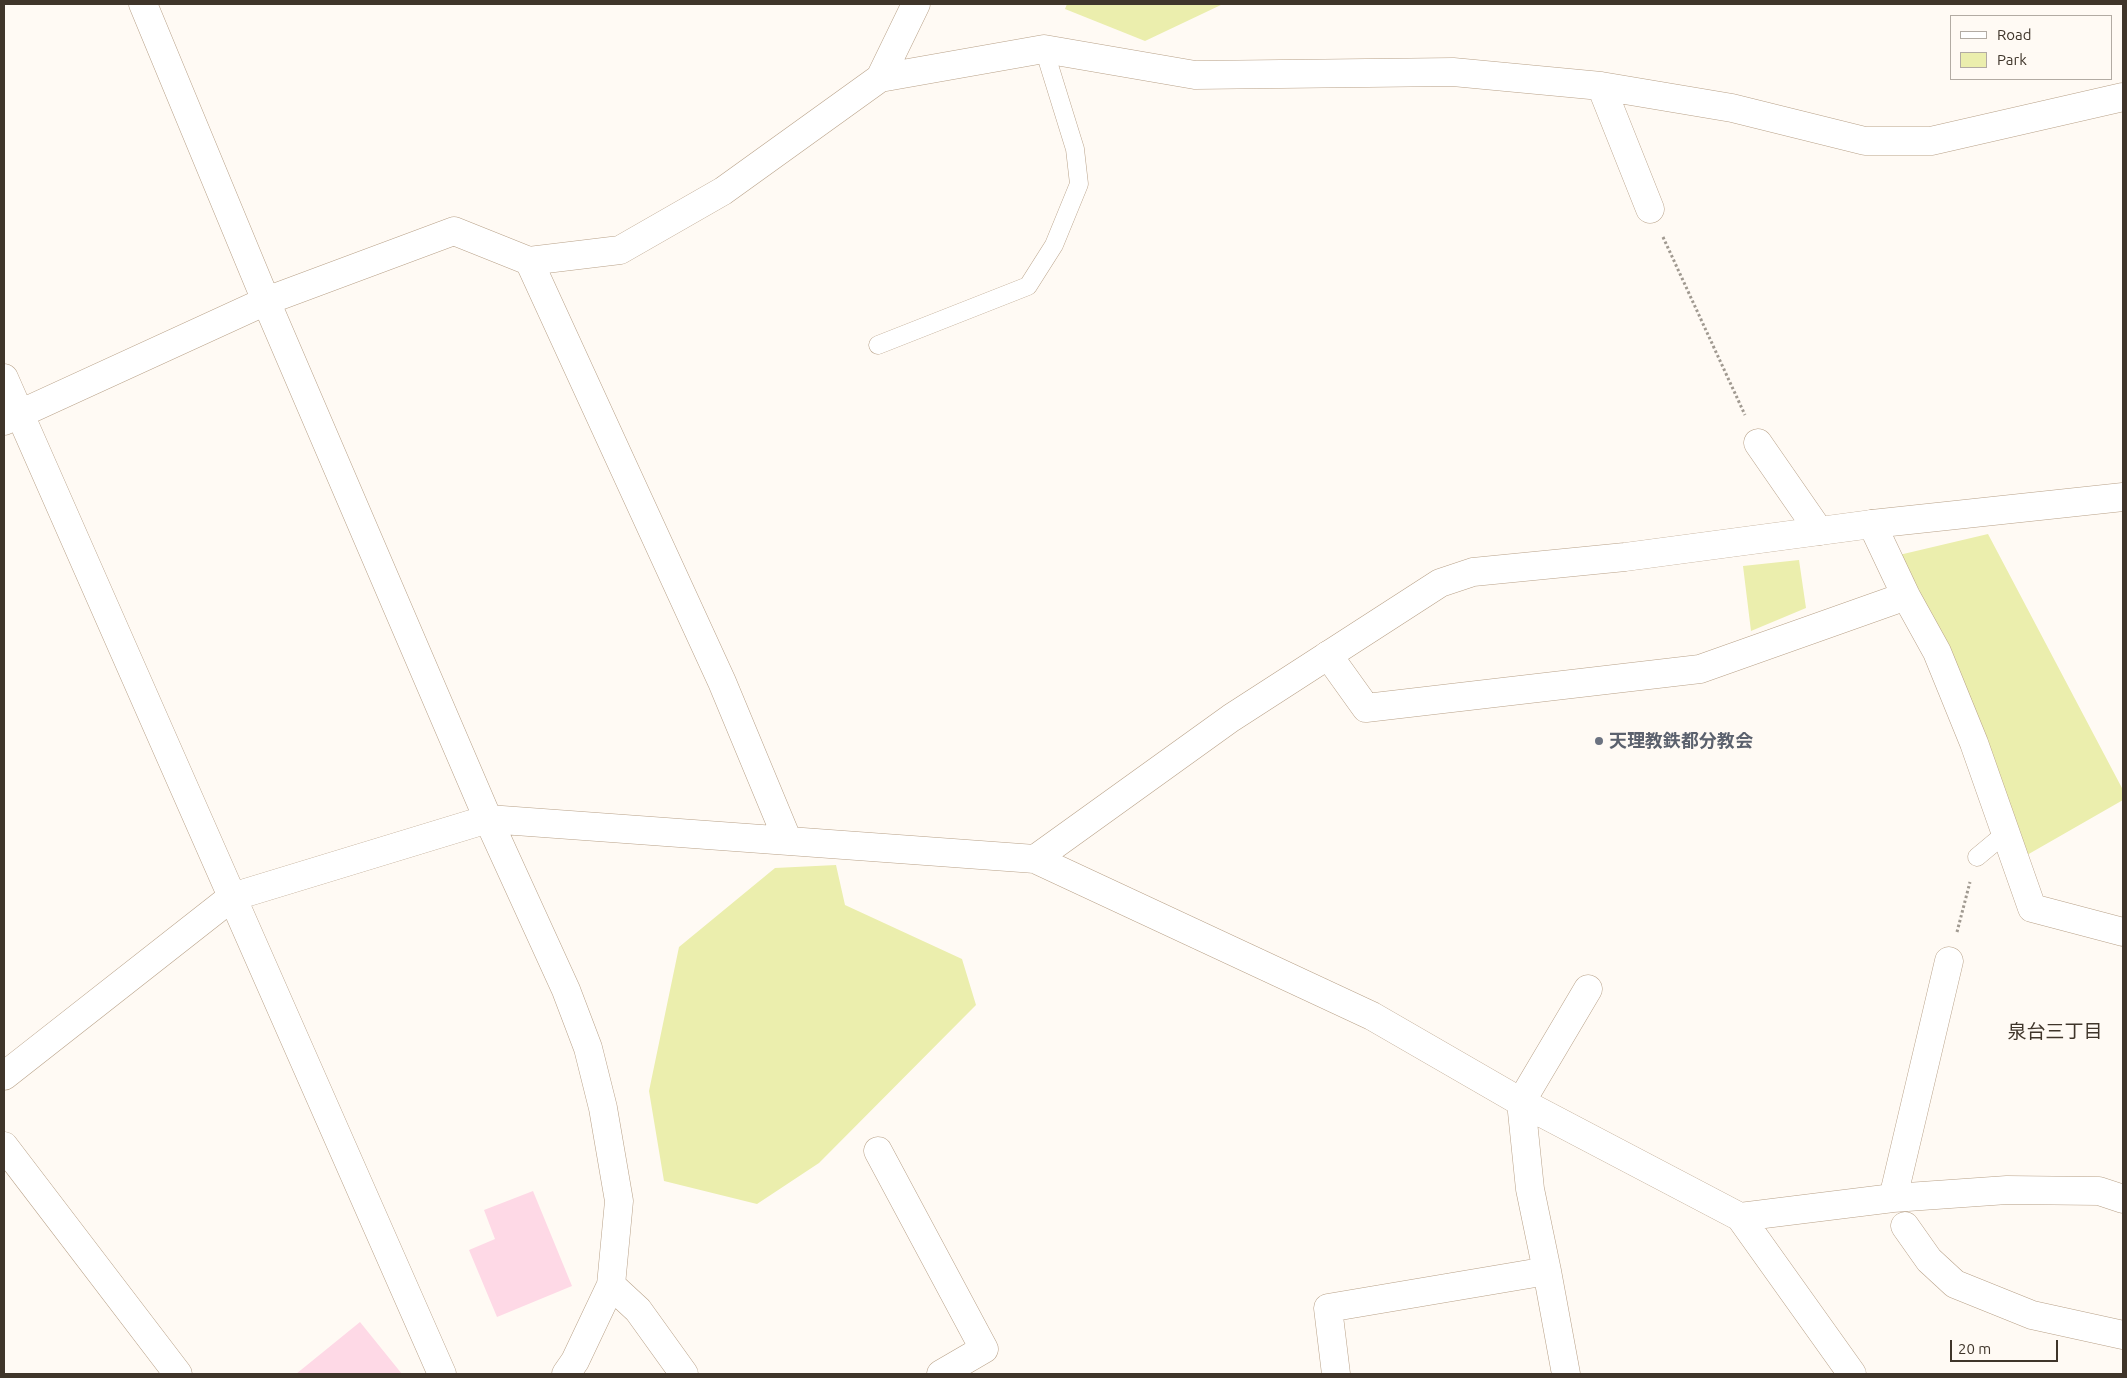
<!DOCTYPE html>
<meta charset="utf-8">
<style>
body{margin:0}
#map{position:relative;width:2127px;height:1378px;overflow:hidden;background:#fffaf4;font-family:Ubuntu,sans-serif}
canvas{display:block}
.frame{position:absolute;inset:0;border:5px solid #3f352a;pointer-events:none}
.legend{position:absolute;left:1950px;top:15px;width:162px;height:65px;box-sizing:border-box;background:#fffaf4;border:1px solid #b2aba3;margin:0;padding:6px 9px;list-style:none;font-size:15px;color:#3f352a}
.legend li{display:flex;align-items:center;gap:10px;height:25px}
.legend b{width:25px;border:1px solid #b2aba3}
.scale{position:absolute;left:1950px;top:1340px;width:108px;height:22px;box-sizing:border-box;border:2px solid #3f352a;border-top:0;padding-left:6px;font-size:15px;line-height:18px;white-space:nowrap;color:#3f352a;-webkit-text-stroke:4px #fffaf4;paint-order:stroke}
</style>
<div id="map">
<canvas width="2127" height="1378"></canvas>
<div class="frame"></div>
<ul class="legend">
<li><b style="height:6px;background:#fff"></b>Road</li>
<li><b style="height:14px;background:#ebeead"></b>Park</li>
</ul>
<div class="scale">20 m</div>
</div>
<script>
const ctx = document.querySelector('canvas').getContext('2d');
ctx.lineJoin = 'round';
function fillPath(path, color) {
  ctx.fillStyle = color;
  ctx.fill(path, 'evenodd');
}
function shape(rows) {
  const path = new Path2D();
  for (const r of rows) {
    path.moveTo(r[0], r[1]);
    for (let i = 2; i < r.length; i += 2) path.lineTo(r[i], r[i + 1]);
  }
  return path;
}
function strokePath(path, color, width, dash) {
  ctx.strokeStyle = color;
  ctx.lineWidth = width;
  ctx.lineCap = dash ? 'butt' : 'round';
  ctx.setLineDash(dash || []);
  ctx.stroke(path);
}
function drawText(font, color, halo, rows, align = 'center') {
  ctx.font = font + ' Ubuntu,"Noto Sans JP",sans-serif';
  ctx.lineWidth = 4;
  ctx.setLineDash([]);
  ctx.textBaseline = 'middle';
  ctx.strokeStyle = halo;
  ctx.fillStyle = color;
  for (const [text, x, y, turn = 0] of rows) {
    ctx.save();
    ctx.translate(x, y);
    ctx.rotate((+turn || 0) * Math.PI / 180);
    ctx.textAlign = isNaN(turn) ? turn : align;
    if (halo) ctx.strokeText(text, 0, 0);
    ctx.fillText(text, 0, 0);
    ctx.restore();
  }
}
fillPath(shape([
 [1067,4,1223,4,1145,41,1065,9],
 [1988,534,2123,790,2123,800,2027,855,1899,555],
 [1799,560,1806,608,1751,631,1743,566],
 [836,865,845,905,962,959,976,1005,819,1163,757,1204,664,1181,649,1091,679,947,775,868]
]), '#ebeead');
fillPath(shape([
 [533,1191,572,1286,497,1317,469,1250,495,1239,484,1210],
 [360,1322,402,1374,296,1374]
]), '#fed9e6');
const lane = shape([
 [878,345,1028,286,1054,245,1079,184,1075,149,1044,49],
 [1977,857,2007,832]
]);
const street = shape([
 [143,4,266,301,488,819,566,990,588,1048,603,1108,619,1201,611,1285,575,1361,566,1374],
 [880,78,916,4],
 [1601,86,1650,209],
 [529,261,722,682,788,841],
 [4,378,442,1374],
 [4,421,266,301,454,231,529,261,620,250,723,191,880,78,1044,49,1195,75,1453,72,1601,86,1732,108,1865,141,1931,141,2123,97],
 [1758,443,1819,531],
 [1872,524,1906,596,1937,652,1974,743,2032,908,2123,932],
 [1328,655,1366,708,1700,669,1906,596],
 [4,1076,232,897,488,819,1035,859,1372,1016,1521,1102,1740,1217,1852,1374],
 [878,1151,984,1349,941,1374],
 [1893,1198,1949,961],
 [1740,1217,1893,1198,2007,1190,2099,1191,2123,1199],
 [1905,1226,1929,1260,1955,1284,2032,1315,2123,1335],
 [1547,1271,1566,1374],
 [611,1285,638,1310,684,1374],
 [1336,1374,1328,1308,1547,1271,1530,1189,1521,1102,1588,989]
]);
const secondary = shape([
 [1035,859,1231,718,1440,583,1473,572,1625,557,1872,524,2123,497],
 [4,1146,178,1374]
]);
strokePath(lane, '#b8a188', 19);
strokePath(street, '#b8a188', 29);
strokePath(secondary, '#b8a188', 29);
strokePath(shape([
 [1663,237,1745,415],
 [1957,932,1970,882]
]), '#a09990', 3, [2.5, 2.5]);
strokePath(lane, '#fff', 18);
strokePath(street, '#fff', 28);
strokePath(secondary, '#fff', 28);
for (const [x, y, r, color] of [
 [1599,741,5,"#6b7280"]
]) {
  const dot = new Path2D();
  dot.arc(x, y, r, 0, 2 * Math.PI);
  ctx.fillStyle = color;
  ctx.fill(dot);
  strokePath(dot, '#fffaf4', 2);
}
drawText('bold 18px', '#5b616d', '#fffaf4', [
 ["天理教鉄都分教会",1609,741]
], 'left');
drawText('19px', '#3f352a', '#fffaf4', [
 ["泉台三丁目",2055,1032]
]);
</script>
